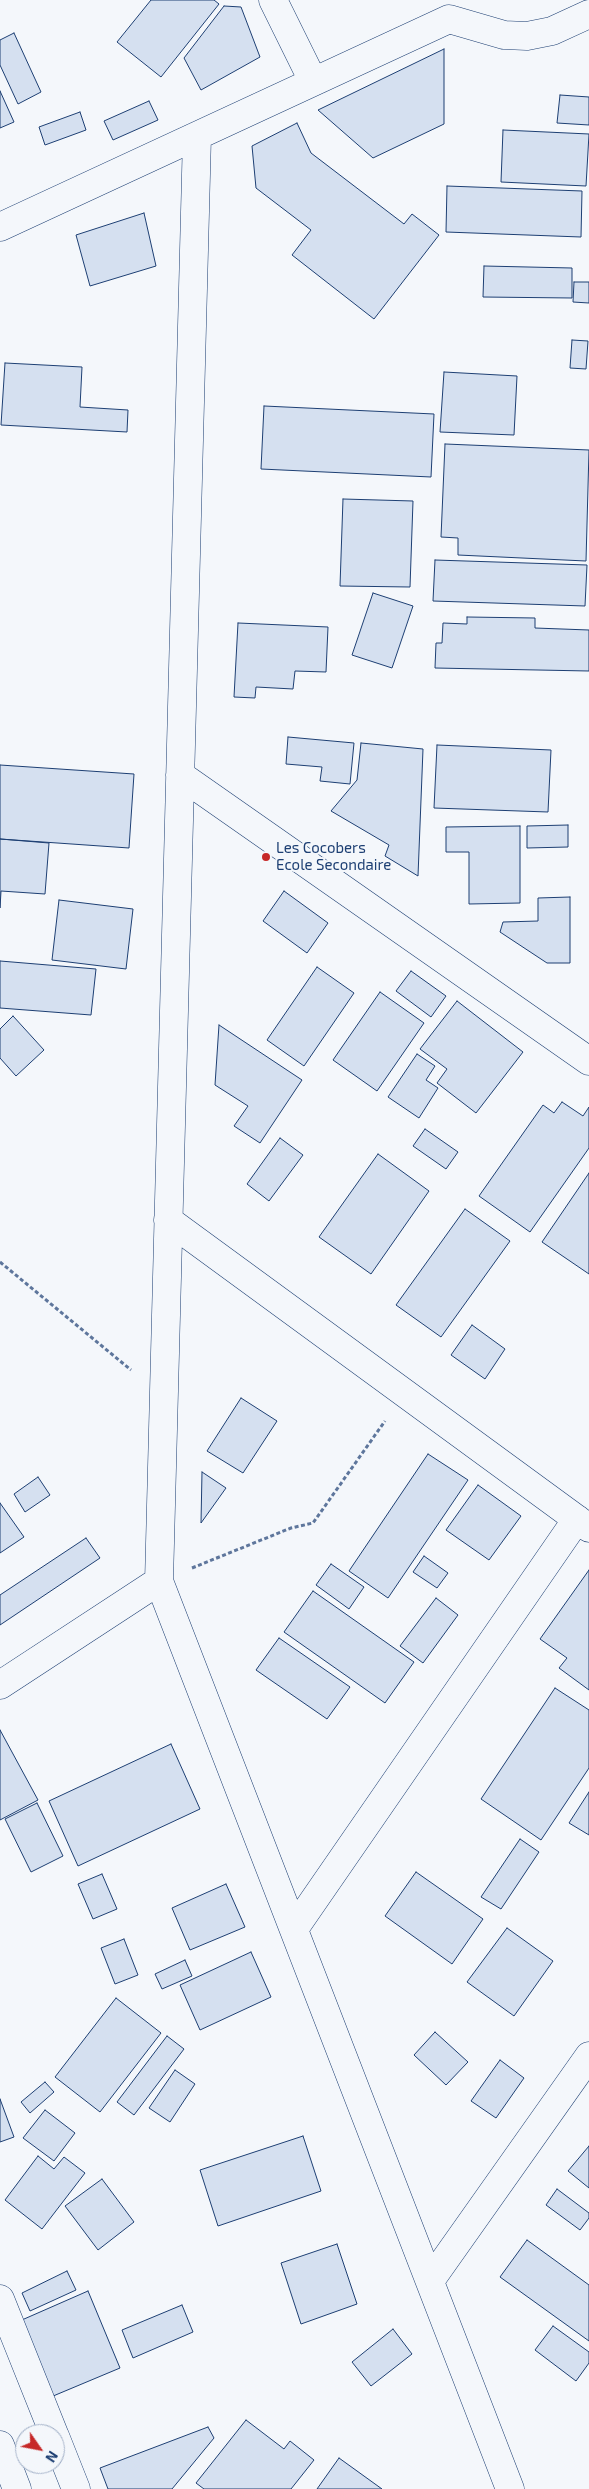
<!DOCTYPE html>
<style>
body{margin:0}
#map{position:relative;width:589px;height:2489px;overflow:hidden;background:#f4f7fb;font-family:"Exo 2",sans-serif}
canvas{display:block}
.north{position:absolute;left:15px;top:2424px;width:50px;height:50px;box-sizing:border-box;background:#f4f7fb;border:1px solid #9eadc5;border-radius:50%;rotate:123deg;font-size:14px;font-weight:700;line-height:20px;text-align:center;color:#1d3f73}
.north::after{content:'';display:block;margin:auto;width:18px;height:22px;background:#c62828;clip-path:polygon(50% 0,100% 100%,50% 72%,0 100%)}
</style>
<div id="map">
<canvas width="589" height="2489"></canvas>
<div class="north">N</div>
</div>
<script>
const ctx = document.querySelector('canvas').getContext('2d');
ctx.lineJoin = 'round';
function fillPath(path, color) {
  ctx.fillStyle = color;
  ctx.fill(path, 'evenodd');
}
function shape(rows) {
  const path = new Path2D();
  for (const r of rows) {
    path.moveTo(r[0], r[1]);
    for (let i = 2; i < r.length; i += 2) path.lineTo(r[i], r[i + 1]);
  }
  return path;
}
function strokePath(path, color, width, dash) {
  ctx.strokeStyle = color;
  ctx.lineWidth = width;
  ctx.lineCap = dash ? 'butt' : 'round';
  ctx.setLineDash(dash || []);
  ctx.stroke(path);
}
function drawText(font, color, halo, rows, align = 'center') {
  ctx.font = font + ' "Exo 2",sans-serif';
  ctx.lineWidth = 4;
  ctx.setLineDash([]);
  ctx.textBaseline = 'middle';
  ctx.strokeStyle = halo;
  ctx.fillStyle = color;
  for (const [text, x, y, turn = 0] of rows) {
    ctx.save();
    ctx.translate(x, y);
    ctx.rotate((+turn || 0) * Math.PI / 180);
    ctx.textAlign = isNaN(turn) ? turn : align;
    if (halo) ctx.strokeText(text, 0, 0);
    ctx.fillText(text, 0, 0);
    ctx.restore();
  }
}
const building = shape([
 [151,0,214,0,219,4,161,77,117,42,151,0],
 [224,6,241,7,260,57,201,90,184,58,224,6],
 [14,33,41,92,18,104,0,65,0,40,14,33],
 [444,49,444,124,373,158,318,110,444,49],
 [0,91,14,122,0,128,0,91],
 [560,95,589,97,589,125,557,123,560,95],
 [149,101,158,120,113,140,104,121,149,101],
 [80,112,86,130,45,145,39,127,80,112],
 [297,123,311,153,404,224,412,214,439,235,374,319,292,255,311,230,256,188,252,146,297,123],
 [503,130,589,134,586,186,501,182,503,130],
 [447,186,582,191,581,237,446,232,447,186],
 [144,213,156,266,90,286,76,235,144,213],
 [484,266,572,268,572,298,483,297,484,266],
 [574,282,589,282,589,303,573,302,574,282],
 [572,340,588,341,586,369,570,368,572,340],
 [5,363,82,367,80,407,128,410,127,432,1,425,5,363],
 [444,372,517,376,514,435,440,432,444,372],
 [264,406,434,414,431,477,261,469,264,406],
 [445,444,589,450,586,561,458,555,458,538,441,537,445,444],
 [343,499,413,501,410,587,340,586,343,499],
 [435,560,587,565,585,606,433,601,435,560],
 [373,593,413,606,392,668,352,655,373,593],
 [467,617,535,618,535,628,589,630,589,671,435,668,436,643,442,643,443,623,467,624,467,617],
 [238,623,328,627,326,672,295,671,293,689,256,687,255,698,234,697,238,623],
 [288,737,354,743,350,784,320,781,322,767,286,764,288,737],
 [361,743,423,749,418,876,385,856,389,845,331,811,357,780,361,743],
 [437,745,551,750,548,812,434,808,437,745],
 [0,765,134,774,129,848,0,839,0,765],
 [568,825,568,847,527,848,527,826,568,825],
 [520,826,520,903,469,904,469,852,446,852,446,827,520,826],
 [0,839,49,843,45,894,1,891,0,908,0,839],
 [284,891,328,923,307,953,263,921,284,891],
 [570,897,570,963,547,963,500,932,503,922,538,921,538,898,570,897],
 [59,900,133,909,126,969,52,960,59,900],
 [0,961,96,969,91,1015,0,1008,0,961],
 [317,967,354,993,304,1066,267,1040,317,967],
 [411,971,446,996,431,1017,396,991,411,971],
 [380,992,424,1023,377,1091,333,1060,380,992],
 [457,1001,523,1052,476,1113,437,1083,447,1069,420,1049,457,1001],
 [13,1016,44,1050,16,1076,0,1058,0,1029,13,1016],
 [219,1025,302,1080,260,1143,234,1126,248,1106,215,1085,219,1025],
 [417,1054,435,1066,426,1080,438,1088,419,1118,388,1097,417,1054],
 [562,1102,583,1116,589,1107,589,1148,530,1232,479,1196,543,1105,554,1113,562,1102],
 [425,1129,458,1152,446,1169,413,1146,425,1129],
 [280,1138,303,1155,269,1201,247,1184,280,1138],
 [378,1154,429,1191,371,1274,319,1237,378,1154],
 [589,1173,589,1274,542,1242,589,1173],
 [465,1209,510,1241,441,1337,396,1305,465,1209],
 [472,1325,505,1349,485,1379,451,1355,472,1325],
 [241,1398,277,1421,243,1473,207,1451,241,1398],
 [428,1454,468,1480,388,1598,349,1571,428,1454],
 [202,1472,226,1488,201,1523,202,1472],
 [38,1477,50,1495,25,1512,14,1494,38,1477],
 [478,1485,521,1516,489,1560,446,1530,478,1485],
 [0,1503,24,1537,0,1553,0,1503],
 [86,1538,100,1558,0,1625,0,1595,86,1538],
 [424,1556,448,1573,437,1588,413,1572,424,1556],
 [331,1564,364,1587,349,1609,316,1585,331,1564],
 [589,1570,589,1690,559,1668,567,1658,540,1639,589,1570],
 [313,1591,414,1662,385,1703,284,1632,313,1591],
 [436,1598,458,1615,423,1663,400,1646,436,1598],
 [279,1638,350,1687,327,1719,256,1670,279,1638],
 [555,1688,589,1710,589,1768,541,1840,481,1799,555,1688],
 [0,1730,38,1800,0,1820,0,1730],
 [171,1744,200,1809,78,1866,49,1801,171,1744],
 [589,1792,589,1835,569,1823,589,1792],
 [37,1803,63,1856,31,1872,5,1819,37,1803],
 [520,1839,539,1852,501,1909,481,1897,520,1839],
 [416,1872,483,1919,452,1964,385,1916,416,1872],
 [102,1874,117,1909,93,1919,78,1884,102,1874],
 [226,1884,245,1927,190,1950,172,1908,226,1884],
 [507,1928,553,1961,514,2016,467,1982,507,1928],
 [124,1939,138,1975,115,1984,101,1948,124,1939],
 [251,1952,271,1997,200,2030,180,1985,251,1952],
 [185,1960,192,1976,162,1989,155,1974,185,1960],
 [116,1998,161,2033,100,2112,55,2077,116,1998],
 [435,2032,468,2062,446,2085,414,2055,435,2032],
 [167,2036,184,2049,134,2115,117,2102,167,2036],
 [500,2060,524,2078,496,2118,471,2101,500,2060],
 [175,2070,195,2084,170,2122,149,2108,175,2070],
 [45,2082,54,2092,30,2113,21,2102,45,2082],
 [0,2099,14,2137,0,2142,0,2099],
 [45,2110,75,2133,54,2161,23,2138,45,2110],
 [303,2136,321,2191,218,2226,200,2170,303,2136],
 [589,2146,589,2188,568,2171,589,2146],
 [38,2156,54,2169,64,2157,85,2173,42,2229,5,2200,38,2156],
 [102,2179,134,2222,98,2250,65,2206,102,2179],
 [557,2189,589,2213,589,2218,580,2230,546,2205,557,2189],
 [527,2240,589,2285,589,2341,500,2277,527,2240],
 [337,2244,357,2304,301,2324,281,2263,337,2244],
 [67,2271,76,2290,30,2311,22,2293,67,2271],
 [88,2291,120,2368,46,2399,15,2323,88,2291],
 [182,2305,193,2332,133,2358,122,2330,182,2305],
 [553,2326,589,2352,589,2363,576,2381,535,2350,553,2326],
 [393,2329,412,2354,371,2386,352,2362,393,2329],
 [246,2420,284,2449,290,2441,314,2460,291,2489,204,2489,196,2483,246,2420],
 [208,2427,214,2438,172,2489,108,2489,100,2468,208,2427],
 [339,2458,382,2489,317,2489,339,2458]
]);
fillPath(building, '#d5e0f0');
strokePath(building, '#1d3f73', 1);
const street = shape([
 [273,0,313,81],
 [197,136,159,1581,510,2489],
 [0,227,449,19,504,35,527,36,552,31,589,14],
 [180,775,589,1061],
 [168,1220,589,1528],
 [0,1685,159,1581],
 [294,1929,577,1519],
 [430,2281,589,2056]
]);
const secondary = shape([
 [0,2299,54,2434],
 [55,2436,76,2489],
 [0,2445,17,2489]
]);
strokePath(street, '#1d3f73', 29);
strokePath(secondary, '#1d3f73', 29);
strokePath(shape([
 [0,1262,131,1370],
 [192,1568,291,1528,313,1523,385,1421]
]), '#5e769c', 3, [4, 2.5]);
strokePath(street, '#f4f7fb', 28);
strokePath(secondary, '#f4f7fb', 28);
for (const [x, y, r, color] of [
 [266,857,5,"#c62828"]
]) {
  const dot = new Path2D();
  dot.arc(x, y, r, 0, 2 * Math.PI);
  ctx.fillStyle = color;
  ctx.fill(dot);
  strokePath(dot, '#f4f7fb', 2);
}
drawText('15px', '#1d3f73', '#f4f7fb', [
 ["Les Cocobers",276,848],
 ["Ecole Secondaire",276,865]
], 'left');
</script>
